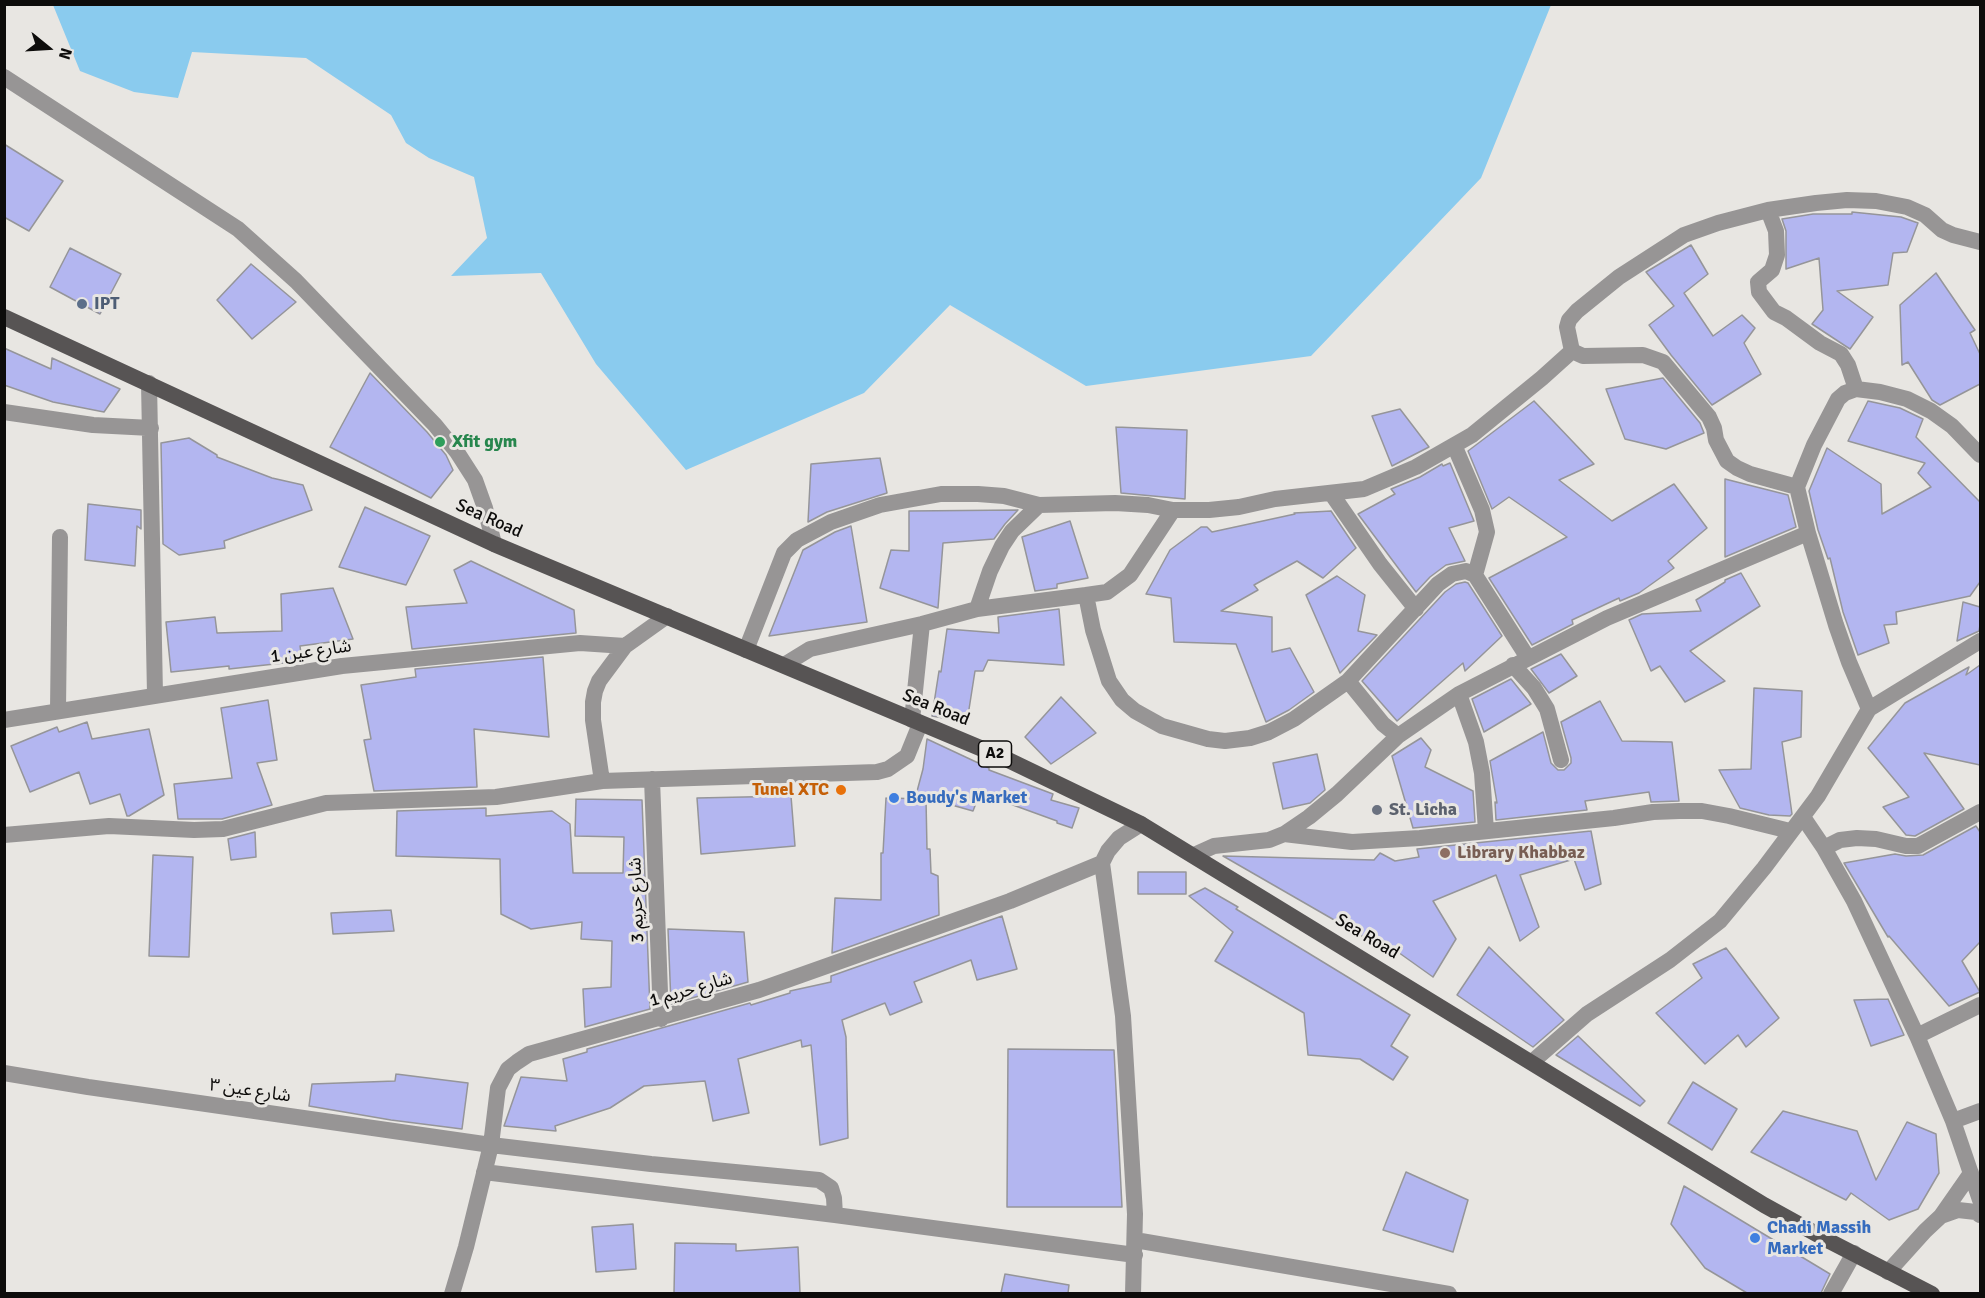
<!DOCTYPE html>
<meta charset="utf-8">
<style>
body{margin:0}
#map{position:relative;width:1985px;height:1298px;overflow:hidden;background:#e8e6e2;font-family:Signika,sans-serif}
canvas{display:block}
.frame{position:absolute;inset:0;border:6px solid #0d0c0b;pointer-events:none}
.north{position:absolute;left:18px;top:18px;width:60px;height:60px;-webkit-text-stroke:4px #e8e6e2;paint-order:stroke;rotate:108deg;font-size:16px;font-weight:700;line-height:24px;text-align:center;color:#0d0c0b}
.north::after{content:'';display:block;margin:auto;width:21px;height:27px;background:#0d0c0b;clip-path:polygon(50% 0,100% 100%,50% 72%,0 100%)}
</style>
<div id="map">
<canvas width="1985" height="1298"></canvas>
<div class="frame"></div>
<div class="north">N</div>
</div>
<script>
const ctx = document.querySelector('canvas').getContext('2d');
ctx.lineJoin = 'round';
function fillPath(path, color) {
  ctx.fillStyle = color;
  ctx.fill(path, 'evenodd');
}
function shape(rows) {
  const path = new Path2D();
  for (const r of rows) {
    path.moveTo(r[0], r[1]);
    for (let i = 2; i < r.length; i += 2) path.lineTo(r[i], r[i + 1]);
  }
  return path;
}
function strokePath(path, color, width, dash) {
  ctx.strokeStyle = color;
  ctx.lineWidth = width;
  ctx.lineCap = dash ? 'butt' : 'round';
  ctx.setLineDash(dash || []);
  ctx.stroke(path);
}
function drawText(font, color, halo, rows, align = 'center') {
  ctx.font = font + ' Signika,"Noto Sans Arabic",sans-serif';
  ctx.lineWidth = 6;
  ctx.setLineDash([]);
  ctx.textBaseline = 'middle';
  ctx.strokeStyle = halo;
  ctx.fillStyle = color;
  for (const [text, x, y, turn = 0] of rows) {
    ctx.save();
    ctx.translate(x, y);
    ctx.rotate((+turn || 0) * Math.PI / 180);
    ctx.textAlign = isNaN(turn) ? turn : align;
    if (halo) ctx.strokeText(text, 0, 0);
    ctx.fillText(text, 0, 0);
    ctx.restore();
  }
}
fillPath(shape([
 [53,5,1551,5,1481,178,1311,356,1086,386,950,305,864,393,686,470,596,364,541,273,451,276,487,238,474,177,429,158,406,143,391,115,306,58,192,52,178,98,134,92,80,71]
]), '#8acbee');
const building = shape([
 [4,144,63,181,29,231,4,217,4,144],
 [1852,212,1901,217,1918,223,1907,252,1893,253,1888,285,1837,291,1873,317,1850,349,1812,324,1823,310,1819,258,1786,269,1786,231,1782,219,1813,214,1852,214,1852,212],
 [1691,245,1708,274,1684,293,1713,336,1742,315,1755,328,1744,343,1761,374,1712,405,1671,355,1649,325,1674,306,1646,272,1691,245],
 [70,248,121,274,100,314,50,287,70,248],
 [251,264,296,302,252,339,217,300,251,264],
 [1936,273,1975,330,1970,333,1980,354,1980,384,1940,405,1932,400,1908,362,1902,365,1900,305,1936,273],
 [4,348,51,369,52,358,120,389,104,412,53,402,4,385,4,348],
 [370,373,427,432,446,455,453,470,431,498,330,447,370,373],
 [1663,378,1700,423,1704,433,1666,449,1625,439,1606,389,1663,378],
 [1534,401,1594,464,1559,480,1612,521,1674,484,1707,528,1668,561,1674,568,1639,593,1620,601,1619,598,1572,620,1573,624,1532,645,1489,578,1567,537,1509,497,1492,509,1468,451,1534,401],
 [1868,401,1900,408,1923,419,1916,437,1980,502,1980,582,1970,596,1896,612,1897,624,1884,625,1889,643,1858,655,1843,612,1830,558,1828,559,1818,530,1809,491,1827,448,1881,484,1882,514,1931,487,1918,473,1925,463,1848,441,1868,401],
 [1400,409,1429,447,1392,466,1372,416,1400,409],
 [1116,427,1187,430,1185,499,1121,493,1116,427],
 [189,438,217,455,217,457,272,478,303,485,312,510,224,541,225,548,179,555,163,544,161,443,189,438],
 [880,458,887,493,827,512,808,522,811,464,880,458],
 [1450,463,1474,521,1449,528,1465,561,1446,565,1430,577,1416,592,1358,514,1395,494,1391,489,1420,477,1442,464,1443,466,1450,463],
 [1725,479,1788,495,1796,527,1725,557,1725,479],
 [88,504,141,510,141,529,137,526,135,566,85,560,88,504],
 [365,507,430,536,406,585,339,567,365,507],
 [1018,510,1005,524,994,539,943,543,938,608,880,588,891,550,909,551,909,511,1018,510],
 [1331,511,1356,548,1323,578,1297,561,1254,585,1258,590,1221,611,1272,617,1272,652,1290,648,1314,692,1289,710,1266,722,1236,644,1174,642,1171,598,1146,594,1170,550,1201,527,1207,527,1212,532,1295,514,1294,513,1331,511],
 [1070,521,1088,578,1057,584,1057,588,1035,591,1022,537,1070,521],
 [851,526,867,622,769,636,803,550,835,532,851,526],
 [471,561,574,610,576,633,412,649,406,607,467,603,454,570,471,561],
 [1741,573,1760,606,1690,651,1725,681,1685,702,1660,666,1651,671,1629,620,1642,614,1701,611,1696,600,1725,582,1725,580,1741,573],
 [1337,576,1365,595,1358,631,1377,635,1340,673,1306,595,1337,576],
 [1465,582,1468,583,1502,636,1465,671,1463,663,1397,721,1362,681,1445,592,1456,584,1465,582],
 [333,588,353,639,300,646,302,661,229,669,229,666,171,672,166,622,215,617,217,633,282,631,281,594,333,588],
 [1963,602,1980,607,1980,625,1979,631,1957,641,1963,602],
 [1059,609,1064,665,988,660,983,671,975,671,967,722,932,716,939,671,941,672,947,629,999,633,998,617,1059,609],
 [1561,654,1577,676,1549,693,1531,669,1561,654],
 [543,657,549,737,474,729,477,787,374,791,364,740,371,739,361,685,416,677,415,669,543,657],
 [1980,665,1980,765,1924,753,1964,809,1915,836,1906,835,1883,807,1909,797,1868,748,1905,703,1969,667,1966,675,1980,665],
 [1511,679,1531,704,1484,732,1472,699,1511,679],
 [1754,688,1802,691,1801,737,1782,742,1792,814,1790,816,1769,815,1740,808,1719,770,1751,769,1754,688],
 [1061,697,1096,733,1051,764,1025,737,1061,697],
 [268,700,277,760,257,763,272,805,222,819,178,819,174,784,232,778,221,708,268,700],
 [1600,701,1622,741,1672,742,1679,801,1651,802,1649,792,1585,801,1587,810,1496,820,1495,802,1497,803,1490,761,1543,732,1551,763,1558,770,1564,770,1571,763,1571,758,1561,722,1600,701],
 [87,722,92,739,149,729,164,795,129,816,127,816,120,794,90,804,79,772,30,792,11,746,57,727,59,732,87,722],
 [1421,738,1431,750,1425,767,1473,791,1475,822,1413,828,1392,756,1421,738],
 [927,739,989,768,989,770,1053,794,1051,800,1079,808,1072,828,1057,823,1057,821,980,793,973,811,916,795,923,769,927,739],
 [1317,754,1325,790,1310,803,1283,809,1273,763,1317,754],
 [791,796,795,846,701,854,697,798,791,796],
 [886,798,926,799,927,849,930,849,931,873,938,876,939,915,832,953,835,898,881,900,881,853,883,853,886,798],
 [576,799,642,800,650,1009,585,1027,583,989,611,987,612,941,581,939,582,922,531,929,501,914,500,859,396,856,397,811,486,808,486,816,552,811,570,824,573,873,623,873,624,837,575,836,576,799],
 [1976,826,1980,832,1980,942,1962,961,1980,992,1949,1006,1889,936,1888,937,1844,863,1895,854,1906,856,1923,855,1976,826],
 [1591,831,1601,884,1585,890,1574,859,1520,875,1539,927,1520,941,1496,875,1433,901,1456,939,1433,977,1367,930,1369,940,1223,856,1374,860,1380,853,1395,861,1419,857,1417,849,1591,831],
 [255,832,256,857,231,860,228,839,255,832],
 [153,855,193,857,189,957,149,956,153,855],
 [1138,872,1186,872,1186,894,1138,894,1138,872],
 [1205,888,1238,907,1236,909,1410,1015,1391,1046,1408,1057,1393,1080,1360,1059,1308,1055,1304,1013,1215,961,1233,932,1189,896,1205,888],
 [391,910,394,931,333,934,331,913,391,910],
 [1002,916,1017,969,977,980,971,960,914,982,922,1002,890,1015,885,1003,842,1020,846,1037,848,1138,820,1145,811,1045,802,1047,801,1040,738,1059,749,1113,713,1121,705,1081,644,1086,610,1108,555,1126,556,1131,504,1126,521,1077,567,1081,563,1059,587,1052,587,1049,750,1003,751,1005,790,993,790,991,831,982,831,976,1002,916],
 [668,929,744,932,748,982,671,1004,668,929],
 [1489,947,1564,1020,1533,1047,1457,995,1489,947],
 [1726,948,1779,1018,1746,1047,1738,1035,1705,1064,1656,1013,1702,978,1693,964,1726,948],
 [1888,999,1904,1035,1871,1046,1854,1000,1888,999],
 [1578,1036,1645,1101,1640,1106,1556,1055,1578,1036],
 [1008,1049,1114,1050,1122,1207,1007,1207,1008,1049],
 [396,1074,468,1083,462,1129,391,1120,309,1106,312,1084,395,1081,396,1074],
 [1693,1082,1737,1109,1712,1150,1668,1123,1693,1082],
 [1783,1111,1857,1131,1876,1180,1907,1122,1936,1134,1939,1173,1918,1209,1889,1220,1851,1193,1846,1200,1751,1152,1783,1111],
 [1406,1172,1468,1200,1453,1252,1383,1230,1406,1172],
 [1684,1186,1830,1274,1821,1293,1747,1293,1705,1268,1671,1224,1684,1186],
 [633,1224,636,1269,596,1272,592,1227,633,1224],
 [675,1243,736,1244,736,1251,798,1247,800,1293,674,1293,675,1243],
 [1005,1274,1069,1285,1068,1293,1001,1293,1005,1274]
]);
fillPath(building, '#b3b6f0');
strokePath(building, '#959599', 1.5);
strokePath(shape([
 [4,77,238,229,296,281,435,425,457,452,475,480,485,508,494,544],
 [1768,210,1776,231,1777,255,1772,270,1758,282,1759,292,1774,312,1786,318,1820,343,1841,354,1848,365,1856,389],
 [1572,351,1567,327,1569,320,1577,311,1619,277,1684,235,1718,223,1768,210,1816,203,1847,200,1876,201,1907,207,1925,215,1942,230,1953,235,1980,242],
 [1572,351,1583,356,1643,355,1663,362,1709,417,1714,428,1716,440,1727,461,1737,468,1750,474,1797,487],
 [149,383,155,695],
 [4,412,93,425,151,428],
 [1454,445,1482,510,1487,532,1475,575],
 [1331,493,1380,564,1416,609],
 [1086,595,1107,592,1130,575,1173,510],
 [977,609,1086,595,1093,630,1109,681,1122,700,1135,711,1162,726,1208,739,1225,741,1250,738,1269,732,1294,719,1348,681],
 [667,616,625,646,599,681,595,691,593,702,593,720,602,781,877,772,888,769,907,756,920,724],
 [746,650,784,553,797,540,831,522,880,505,941,494,978,494,1004,496,1039,505],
 [784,665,810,649,922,624,977,609,990,571,1002,546,1012,531,1039,505,1115,503,1148,505,1173,510,1209,510,1239,507,1275,499,1364,489,1416,467,1472,435,1542,378,1572,351],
 [1513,665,1534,688,1547,709,1561,760],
 [1459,694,1476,742,1482,773,1486,831],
 [1869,709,1980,641],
 [58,710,60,537],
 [4,720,342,666,580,643,625,646],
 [912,720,922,624],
 [1398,736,1383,724,1348,681,1438,584,1452,574,1466,571,1475,575,1528,658],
 [652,779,661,1019],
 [1803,817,1824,848,1854,901,1917,1036,1953,1121,1980,1200],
 [1284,834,1352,842,1420,838,1614,818,1653,812,1679,811,1702,811,1729,816,1790,831],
 [4,835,109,826,194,830,223,829,326,803,496,797,602,781],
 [1824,848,1840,840,1857,838,1876,839,1906,846,1918,846,1980,812],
 [1194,855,1214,846,1269,840,1284,834,1309,817,1337,794,1398,736,1459,694,1607,618,1808,533],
 [1917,1036,1980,1005],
 [1532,1062,1587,1014,1670,960,1720,921,1764,868,1818,796,1869,709,1849,662,1836,625,1808,533,1797,487,1814,445,1838,399,1845,393,1856,389,1880,392,1907,399,1931,411,1952,426,1980,455],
 [4,1073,88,1087,491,1145,651,1164,819,1180,831,1188,834,1198,835,1215],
 [1953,1121,1980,1111],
 [484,1172,835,1215,1135,1255],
 [1941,1216,1971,1173],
 [1135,1240,1449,1294],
 [1888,1272,1925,1231,1941,1216,1958,1210,1976,1212,1980,1215],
 [452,1294,466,1247,491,1145,498,1088,508,1069,517,1062,529,1054,759,990,1010,901,1102,863],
 [1133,1294,1135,1214,1123,1016,1102,863,1108,851,1119,838,1141,824],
 [1831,1294,1854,1253]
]), '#979595', 16);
strokePath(shape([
 [4,317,494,544,1004,758,1141,824,1764,1205,1831,1242,1932,1294]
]), '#575454', 16);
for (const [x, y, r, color] of [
 [82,304,6,"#5c6f8a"],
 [440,442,6,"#2e9e5b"],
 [841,790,6,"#e8710a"],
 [894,798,6,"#3f7fe0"],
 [1377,810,6,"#6b7280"],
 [1445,853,6,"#8d6e63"],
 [1755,1238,6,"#3f7fe0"]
]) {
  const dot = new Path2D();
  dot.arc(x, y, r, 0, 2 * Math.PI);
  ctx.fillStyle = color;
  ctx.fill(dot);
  strokePath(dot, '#e8e6e2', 2);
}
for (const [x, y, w] of [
 [995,754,33]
]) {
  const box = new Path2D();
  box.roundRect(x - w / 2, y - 13, w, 26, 4.5);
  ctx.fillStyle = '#e8e6e2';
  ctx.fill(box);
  strokePath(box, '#0d0c0b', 1.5);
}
drawText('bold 16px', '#0d0c0b', null, [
 ["A2",995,754]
]);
drawText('bold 18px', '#4e5e75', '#e8e6e2', [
 ["IPT",94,304]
], 'left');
drawText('bold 18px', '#27864d', '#e8e6e2', [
 ["Xfit gym",452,442]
], 'left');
drawText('18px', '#0d0c0b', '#e8e6e2', [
 ["Sea Road",489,519,24],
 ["شارع عين 1",311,652,-8],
 ["Sea Road",936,708,22],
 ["شارع حريم 3",637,900,-92],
 ["Sea Road",1367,937,31],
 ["شارع حريم 1",691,990,-16],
 ["شارع عين ٣",250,1091,8]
]);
drawText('bold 18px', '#c56008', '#e8e6e2', [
 ["Tunel XTC",829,790]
], 'right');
drawText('bold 18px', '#366cbe', '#e8e6e2', [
 ["Boudy's Market",906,798],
 ["Chadi Massih",1767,1228],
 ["Market",1767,1249]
], 'left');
drawText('bold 18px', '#5b616d', '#e8e6e2', [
 ["St. Licha",1389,810]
], 'left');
drawText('bold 18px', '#785e54', '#e8e6e2', [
 ["Library Khabbaz",1457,853]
], 'left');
</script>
